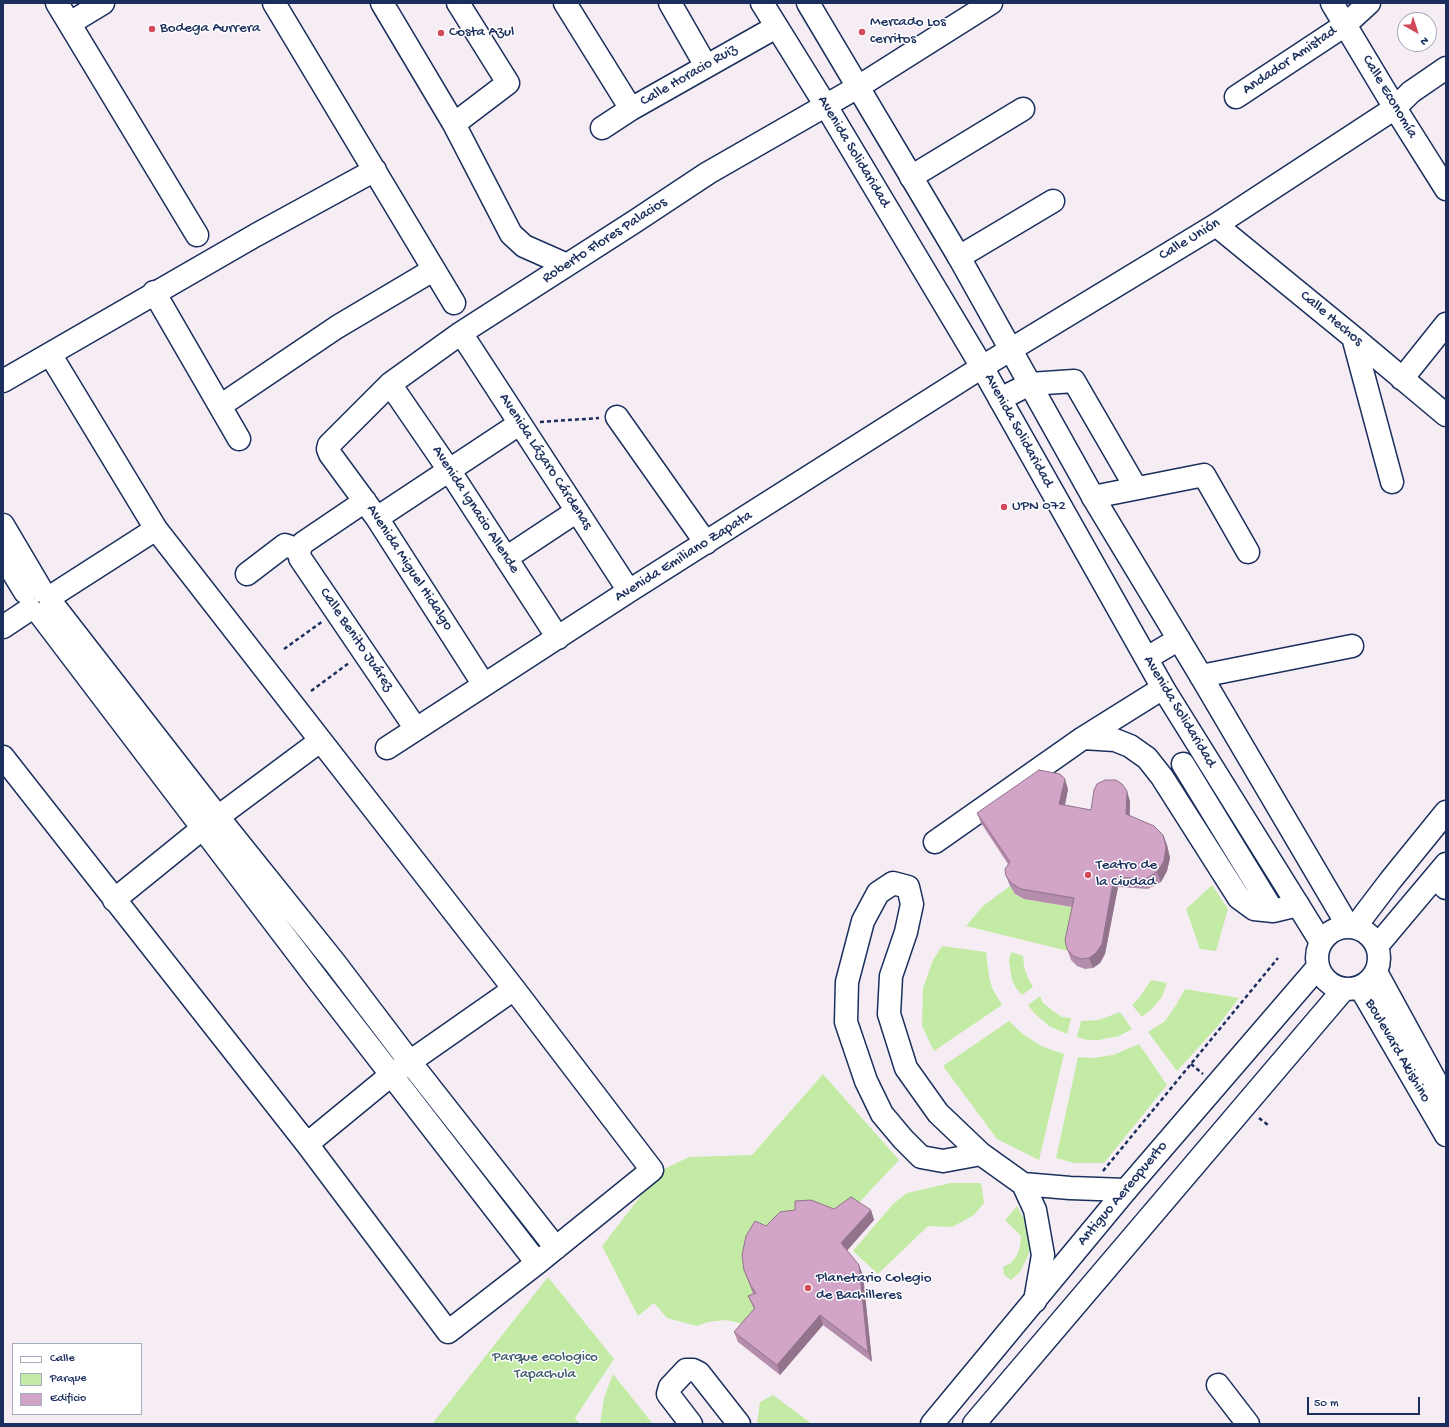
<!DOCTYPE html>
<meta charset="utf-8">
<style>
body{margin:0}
#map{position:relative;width:1449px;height:1427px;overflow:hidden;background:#f6edf4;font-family:"Gochi Hand",sans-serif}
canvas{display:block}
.frame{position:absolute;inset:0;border:4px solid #1b2f5e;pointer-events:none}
.legend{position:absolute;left:12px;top:1343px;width:130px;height:72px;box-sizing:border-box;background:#fff;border:1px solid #a4acbf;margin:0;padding:5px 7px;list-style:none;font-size:12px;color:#1b2f5e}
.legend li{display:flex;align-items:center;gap:8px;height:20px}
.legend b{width:20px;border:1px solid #a4acbf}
.north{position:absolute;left:1397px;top:12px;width:40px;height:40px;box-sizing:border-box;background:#fff;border:1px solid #a4acbf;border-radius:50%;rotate:141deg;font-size:11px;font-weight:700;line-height:16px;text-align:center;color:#1b2f5e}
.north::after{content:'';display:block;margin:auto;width:14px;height:18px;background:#d1495b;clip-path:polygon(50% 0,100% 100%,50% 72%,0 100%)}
.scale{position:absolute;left:1307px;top:1397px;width:113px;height:18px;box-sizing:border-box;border:2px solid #1b2f5e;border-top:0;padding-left:5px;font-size:12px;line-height:14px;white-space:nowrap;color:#1b2f5e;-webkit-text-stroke:3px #fff;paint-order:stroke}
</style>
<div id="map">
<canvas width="1449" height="1427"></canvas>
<div class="frame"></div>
<ul class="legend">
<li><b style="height:5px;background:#fff"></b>Calle</li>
<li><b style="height:11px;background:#c4eba5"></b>Parque</li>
<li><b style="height:11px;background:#d1a4c8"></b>Edificio</li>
</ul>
<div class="north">N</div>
<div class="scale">50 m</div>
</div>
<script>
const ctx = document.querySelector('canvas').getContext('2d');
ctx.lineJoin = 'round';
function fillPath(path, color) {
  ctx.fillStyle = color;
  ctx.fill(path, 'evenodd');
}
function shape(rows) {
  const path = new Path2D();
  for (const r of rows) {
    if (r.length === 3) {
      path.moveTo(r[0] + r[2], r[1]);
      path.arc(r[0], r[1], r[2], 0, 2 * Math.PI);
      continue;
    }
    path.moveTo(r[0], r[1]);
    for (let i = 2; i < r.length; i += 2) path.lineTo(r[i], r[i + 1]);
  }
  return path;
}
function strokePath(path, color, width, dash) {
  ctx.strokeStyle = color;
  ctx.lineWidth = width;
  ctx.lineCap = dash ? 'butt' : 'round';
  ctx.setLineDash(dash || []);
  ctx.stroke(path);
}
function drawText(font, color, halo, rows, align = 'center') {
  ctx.font = font + ' "Gochi Hand",sans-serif';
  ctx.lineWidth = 3;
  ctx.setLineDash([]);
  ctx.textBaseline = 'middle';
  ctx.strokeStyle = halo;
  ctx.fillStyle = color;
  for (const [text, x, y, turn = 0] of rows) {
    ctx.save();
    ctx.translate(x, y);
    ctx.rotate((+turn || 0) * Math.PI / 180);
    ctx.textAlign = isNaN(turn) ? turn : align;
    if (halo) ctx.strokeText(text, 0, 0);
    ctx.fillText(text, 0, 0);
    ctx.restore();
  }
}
fillPath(shape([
 [1212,885,1228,909,1216,951,1200,949,1186,909],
 [1010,886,1015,894,1024,899,1077,908,1068,951,966,926,983,906],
 [942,946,986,952,989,976,992,988,1002,1005,934,1051,922,1026,923,988,933,960],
 [1011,952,1023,956,1024,967,1028,978,1033,987,1022,995,1016,988,1012,980,1009,961],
 [1151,980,1167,983,1162,997,1152,1009,1142,1017,1132,1005,1139,998],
 [1185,989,1239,998,1217,1027,1177,1071,1148,1032,1165,1021,1176,1005],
 [1040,996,1043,1003,1053,1011,1062,1017,1071,1018,1067,1034,1049,1026,1034,1013,1028,1005],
 [1120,1012,1132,1029,1119,1036,1099,1040,1087,1040,1077,1037,1081,1021,1099,1020],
 [1009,1021,1023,1034,1041,1046,1064,1054,1039,1160,997,1139,943,1066],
 [1139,1044,1167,1085,1104,1163,1074,1163,1056,1158,1078,1057,1092,1058,1113,1055],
 [823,1074,899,1160,855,1207,754,1296,759,1318,750,1328,739,1323,726,1320,708,1322,697,1326,667,1318,654,1303,638,1316,602,1246,660,1171,689,1157,752,1155],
 [951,1183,981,1183,984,1203,974,1215,952,1227,928,1226,878,1274,853,1251,893,1204,907,1193],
 [1017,1206,1034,1238,1027,1258,1020,1272,1011,1280,1004,1275,1003,1267,1011,1263,1017,1255,1020,1247,1021,1236,1005,1220],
 [548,1277,614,1359,575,1418,580,1424,432,1424],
 [613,1374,653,1424,600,1424,604,1398],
 [773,1395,812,1424,757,1424,760,1402]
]), '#c4eba5');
const minor = shape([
 [57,3,197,235],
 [274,3,454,303],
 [382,3,454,124,511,234,524,246,567,265],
 [565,3,631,109],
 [670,3,706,66],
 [1332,3,1395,108,1446,189],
 [70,23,103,3],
 [1236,97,1345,25,1369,3],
 [454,124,508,83,458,3],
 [602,128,631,109,776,27],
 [911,177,1023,109],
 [1216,225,1353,337,1446,415],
 [959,257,1053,201],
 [154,292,239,439],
 [461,333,629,591],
 [1353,337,1392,482],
 [1402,379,1446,324],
 [3,381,256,235,375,170],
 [390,384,449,470,558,638],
 [1000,399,1030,384,1074,381,1136,488],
 [220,406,337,327,433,270],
 [617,417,706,543],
 [1093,497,1204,475,1248,552],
 [377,518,519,424],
 [3,525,42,591],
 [299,550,300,558,416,729],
 [299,550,303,543,365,501],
 [3,556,25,592],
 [506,558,577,511],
 [247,574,285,545,299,550],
 [50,597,156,529],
 [51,602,218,817,335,963,410,1062,556,1248],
 [40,614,318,980,537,1263],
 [3,627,30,609],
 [1201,676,1352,646],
 [484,685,377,518,330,454,328,449,329,445,390,384,461,333,634,222,708,173,858,87,991,3],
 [1083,738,1163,688],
 [387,748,629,591,982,367,1216,225,1395,108,1411,92,1446,68],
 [3,757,307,1144,448,1332,537,1263,652,1170,514,989,156,529,50,354],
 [1183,764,1273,911],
 [935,842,1083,738,1115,740,1130,746,1147,758,1162,777,1239,898,1254,909,1273,911,1298,905],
 [1435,878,1446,888],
 [114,900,203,828,320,741],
 [307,1144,391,1075,514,989],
 [981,1154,943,1161,921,1157,903,1139,882,1114,866,1081,846,1022,847,982,863,921,878,893,893,883,908,887,912,904,906,932,891,976,889,1014,906,1068,938,1113,981,1154,1023,1184,1035,1210,1043,1255,1035,1301],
 [1023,1184,1070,1188,1126,1190],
 [1218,1385,1248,1424],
 [691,1424,668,1394,670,1387,686,1370,693,1370,699,1373,739,1424]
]);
const major = shape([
 [762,3,826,106,982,367,1163,688,1321,942],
 [808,3,959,257,1093,497,1201,676,1348,926],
 [1147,658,1179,639],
 [1348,958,31],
 [1355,927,1390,881,1446,812],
 [1377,946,1446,864],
 [1376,972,1446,1100],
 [1360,987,1446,1135],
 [932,1424,1126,1190,1318,967],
 [974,1424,1344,989]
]);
strokePath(minor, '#1b2f5e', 25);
strokePath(major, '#1b2f5e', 25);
strokePath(shape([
 [540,422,599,418],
 [284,649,323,621],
 [311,691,349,663],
 [1191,1064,1203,1074],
 [1259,1118,1268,1125],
 [1103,1171,1278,958]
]), '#1b2f5e', 2.5, [4, 3]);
strokePath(minor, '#fff', 22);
strokePath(major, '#fff', 22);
fillPath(shape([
 [1068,789,1065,805,1091,810,1130,801,1130,816,1163,835,1167,845,1170,858,1167,871,1161,882,1148,889,1118,887,1105,954,1100,963,1093,968,1085,969,1077,966,1071,960,1067,949,1072,907,1024,899,1015,894,1010,886,1006,876,1008,864,981,823,977,813],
 [834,1209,871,1210,874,1220,847,1250,863,1275,872,1362,823,1325,780,1375,738,1342,734,1332,754,1309,748,1296,753,1294,744,1270,766,1226,795,1210]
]), '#b48dac');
fillPath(shape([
 [1065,779,1068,789,1063,814,1059,804],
 [1127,791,1130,801,1129,825,1126,814],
 [1163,835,1167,845,1170,858,1167,871,1161,882,1157,872],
 [1114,877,1118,887,1105,954,1100,963,1093,968,1089,958],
 [871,1210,874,1220,845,1253,841,1243],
 [859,1265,863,1275,872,1362,868,1352],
 [820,1315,823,1325,780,1375,777,1365]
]), '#92738c');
const building = shape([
 [1039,770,1060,774,1065,779,1059,804,1091,810,1094,790,1097,784,1105,780,1116,780,1122,784,1127,791,1126,814,1154,826,1163,835,1166,847,1164,861,1157,872,1145,879,1114,877,1102,944,1096,953,1089,958,1081,959,1073,956,1067,949,1065,940,1074,898,1021,889,1011,883,1006,876,1005,869,1010,862,977,813,1039,770],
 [851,1197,871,1210,841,1243,859,1265,868,1352,820,1315,777,1365,734,1332,755,1308,748,1296,756,1293,751,1286,744,1270,742,1255,746,1236,755,1221,766,1226,780,1212,795,1210,795,1201,811,1200,834,1209,851,1197]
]);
fillPath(building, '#d1a4c8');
strokePath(building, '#92738c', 1);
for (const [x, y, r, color] of [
 [152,29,4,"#d1495b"],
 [862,32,4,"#d1495b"],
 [441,33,4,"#d1495b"],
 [1004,507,4,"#d1495b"],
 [1088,875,4,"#d1495b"],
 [808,1288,4,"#d1495b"]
]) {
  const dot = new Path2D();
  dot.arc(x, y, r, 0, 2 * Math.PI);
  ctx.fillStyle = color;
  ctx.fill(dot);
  strokePath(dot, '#fff', 1.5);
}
drawText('15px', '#1b2f5e', '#fff', [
 ["Mercado Los",870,23],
 ["cerritos",870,40],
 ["Bodega Aurrera",160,29],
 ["Costa Azul",449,33],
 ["UPN 072",1012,507],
 ["Teatro de",1096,866],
 ["la Ciudad",1096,883],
 ["Planetario Colegio",816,1279],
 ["de Bachilleres",816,1296]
], 'left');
drawText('15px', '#1b2f5e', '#fff', [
 ["Andador Amistad",1290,61,-34],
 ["Calle Horacio Ruiz",689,76,-30],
 ["Calle Economía",1389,97,59],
 ["Avenida Solidaridad",853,152,59],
 ["Calle Unión",1190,240,-31],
 ["Roberto Flores Palacios",605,241,-33],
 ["Calle Hechos",1331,319,40],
 ["Avenida Solidaridad",1018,431,61],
 ["Avenida Lázaro Cárdenas",545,462,57],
 ["Avenida Ignacio Allende",475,510,57],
 ["Avenida Emiliano Zapata",684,557,-32],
 ["Avenida Miguel Hidalgo",409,568,57],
 ["Calle Benito Juárez",356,640,56],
 ["Avenida Solidaridad",1179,712,59],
 ["Boulevard Akishino",1397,1051,60],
 ["Antiguo Aereopuerto",1123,1194,-50]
]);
drawText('15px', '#455e70', '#fff', [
 ["Parque ecologico",545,1358],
 ["Tapachula",545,1375]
]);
</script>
